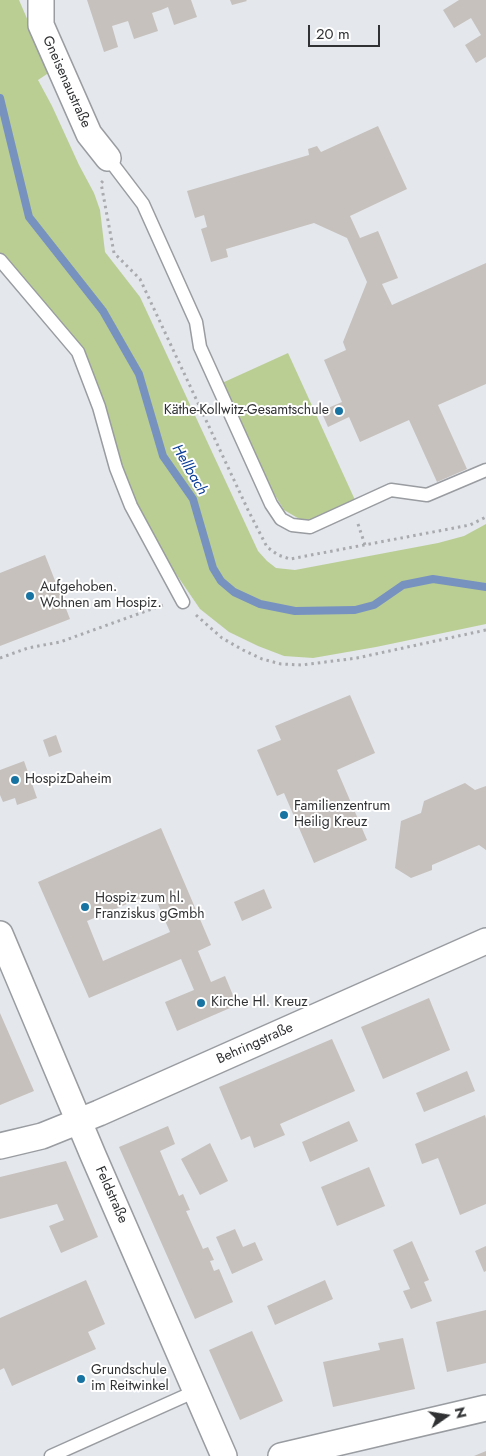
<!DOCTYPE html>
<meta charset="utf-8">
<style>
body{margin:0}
#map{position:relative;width:486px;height:1456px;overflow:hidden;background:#e4e7ec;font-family:Jost,sans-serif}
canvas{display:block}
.north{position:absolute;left:421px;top:1391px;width:50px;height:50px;-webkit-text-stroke:4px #fff;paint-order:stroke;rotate:77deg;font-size:14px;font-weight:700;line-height:20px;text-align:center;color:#303133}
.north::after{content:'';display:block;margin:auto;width:18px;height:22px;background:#303133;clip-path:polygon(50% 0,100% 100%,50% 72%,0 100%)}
.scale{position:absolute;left:308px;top:25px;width:72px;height:22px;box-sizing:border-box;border:2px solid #303133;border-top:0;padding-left:6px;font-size:15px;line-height:18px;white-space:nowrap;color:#303133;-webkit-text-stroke:4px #fff;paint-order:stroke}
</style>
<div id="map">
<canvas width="486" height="1456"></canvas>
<div class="north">N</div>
<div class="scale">20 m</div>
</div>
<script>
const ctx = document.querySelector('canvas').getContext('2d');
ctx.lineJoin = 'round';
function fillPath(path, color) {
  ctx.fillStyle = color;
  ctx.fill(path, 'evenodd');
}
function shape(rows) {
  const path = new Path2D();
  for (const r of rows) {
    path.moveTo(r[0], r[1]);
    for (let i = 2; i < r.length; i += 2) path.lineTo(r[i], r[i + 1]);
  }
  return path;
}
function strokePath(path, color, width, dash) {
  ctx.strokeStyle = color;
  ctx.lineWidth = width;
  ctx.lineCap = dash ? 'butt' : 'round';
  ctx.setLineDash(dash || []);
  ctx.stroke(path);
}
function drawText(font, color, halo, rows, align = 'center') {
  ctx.font = font + ' Jost,sans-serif';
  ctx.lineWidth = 4;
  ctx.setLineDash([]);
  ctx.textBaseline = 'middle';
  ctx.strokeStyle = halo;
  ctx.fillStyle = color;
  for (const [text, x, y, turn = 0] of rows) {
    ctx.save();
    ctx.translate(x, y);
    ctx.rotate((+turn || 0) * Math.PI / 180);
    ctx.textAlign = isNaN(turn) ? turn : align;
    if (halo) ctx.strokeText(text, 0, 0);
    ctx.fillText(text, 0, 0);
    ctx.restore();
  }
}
fillPath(shape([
 [0,0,19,0,50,72,38,80,52,106,79,165,94,193,100,210,105,252,140,297,258,551,267,561,276,568,295,570,438,543,464,536,486,524,486,624,376,647,313,658,284,656,258,646,229,632,200,609,174,571,124,483,96,383,0,253],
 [288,353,355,500,306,521,301,520,284,510,273,492,222,383]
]), '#bace94');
strokePath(shape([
 [0,98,29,217,103,311,139,374,163,456,193,499,213,568,221,581,234,592,260,604,295,611,355,610,374,605,403,585,433,579,486,587]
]), '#7892c0', 8);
fillPath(shape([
 [87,0,191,0,197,17,174,25,168,7,161,10,152,13,158,31,134,39,128,21,112,26,118,47,104,52],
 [230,0,246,0,247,1,232,5],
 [459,0,486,0,486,57,476,63,465,45,481,35,471,18,454,28,443,10],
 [378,126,407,189,350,216,360,238,378,231,398,278,382,284,392,305,486,263,486,384,438,405,467,469,437,482,409,420,360,442,349,417,328,427,321,411,342,402,324,360,346,350,343,342,367,282,347,238,314,223,226,249,228,257,211,262,201,229,207,227,204,215,195,218,187,191,309,155,308,149,317,146,321,152],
 [45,555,70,619,0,646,0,573],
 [350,695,375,753,337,770,367,840,314,863,284,793,277,796,257,750,281,740,275,726],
 [56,735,62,752,49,757,43,740],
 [24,761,37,798,17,805,15,798,3,802,0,795,0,770],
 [465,783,475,790,486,786,486,850,479,845,432,865,432,870,411,878,395,868,401,821,421,813,424,801],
 [161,828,211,945,198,951,211,982,225,976,237,1005,177,1031,165,1002,194,990,181,959,89,998,38,882],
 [153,893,170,932,103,961,87,921],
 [264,889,272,908,242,921,234,902],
 [429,998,450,1050,383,1079,361,1027],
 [0,1013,34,1091,0,1105],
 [332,1039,355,1091,280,1124,285,1135,254,1148,250,1136,241,1140,219,1087],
 [467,1071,475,1091,424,1112,416,1093],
 [485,1115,486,1119,486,1204,460,1215,438,1158,422,1164,415,1144],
 [349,1121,358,1141,310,1162,302,1142],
 [168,1126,175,1144,160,1151,179,1196,183,1194,190,1210,186,1211,203,1249,208,1247,214,1260,210,1261,214,1271,219,1269,233,1302,195,1319,119,1147],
 [210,1143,228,1181,200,1195,181,1159],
 [66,1161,98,1237,61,1253,49,1226,64,1220,57,1204,0,1219,0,1177],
 [369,1167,385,1206,337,1226,321,1187],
 [235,1229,243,1247,255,1242,263,1260,232,1274,216,1237],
 [412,1241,429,1280,424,1282,432,1301,411,1309,403,1291,410,1289,393,1250],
 [486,1246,486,1271,484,1272,475,1251],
 [86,1280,105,1324,88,1332,96,1349,12,1386,4,1368,0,1370,0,1318],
 [325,1280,333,1299,275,1325,267,1306],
 [486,1310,486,1363,447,1372,436,1322],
 [252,1331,283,1401,240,1420,209,1350],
 [403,1338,415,1389,333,1407,323,1362,380,1350,378,1343],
 [486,1451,486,1456,474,1456]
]), '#c6c1bd');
const lane = shape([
 [108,158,143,204,196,322,200,347,271,504,281,519,292,525,310,527,391,490,427,495,486,470],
 [0,260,78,352,99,407,116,468,131,506,183,602],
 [51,1456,196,1391]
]);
const street = shape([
 [41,0,41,25,89,134,108,158],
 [0,934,93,1155,224,1456],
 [0,1146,42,1136,99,1113,486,941],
 [281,1456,486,1408]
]);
strokePath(lane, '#999ca0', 15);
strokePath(street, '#999ca0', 28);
strokePath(shape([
 [103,181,101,183,114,253,140,279,248,510,267,547,278,555,290,559,470,525,486,517],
 [358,524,365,545],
 [196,615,222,638,243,650,262,659,281,664,302,665,357,658,486,630],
 [0,658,28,648,60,642,163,605]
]), '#a8aaae', 3, [2.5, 4]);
strokePath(lane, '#fff', 12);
strokePath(street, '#fff', 25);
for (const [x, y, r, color] of [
 [339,411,5,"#1773a1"],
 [30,596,5,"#1773a1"],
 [15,780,5,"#1773a1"],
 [284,815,5,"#1773a1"],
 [85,907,5,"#1773a1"],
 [201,1003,5,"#1773a1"],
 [81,1379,5,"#1773a1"]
]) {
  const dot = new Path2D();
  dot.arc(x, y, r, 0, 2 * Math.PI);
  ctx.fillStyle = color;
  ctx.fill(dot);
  strokePath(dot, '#fff', 2);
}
drawText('14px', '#303133', '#fff', [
 ["Gneisenaustraße",66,82,66],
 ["Behringstraße",255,1044,-24],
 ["Feldstraße",111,1195,66]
]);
drawText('14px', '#303133', '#fff', [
 ["Käthe-Kollwitz-Gesamtschule",329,411,"right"],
 ["Aufgehoben.",40,588],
 ["Wohnen am Hospiz.",40,604],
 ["HospizDaheim",25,780],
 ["Familienzentrum",294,807],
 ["Heilig Kreuz",294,823],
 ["Hospiz zum hl.",95,899],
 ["Franziskus gGmbh",95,915],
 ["Kirche Hl. Kreuz",211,1003],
 ["Grundschule",91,1371],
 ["im Reitwinkel",91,1387]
], 'left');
drawText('italic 15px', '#0c3f98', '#fff', [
 ["Hellbach",189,470,60]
]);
</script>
